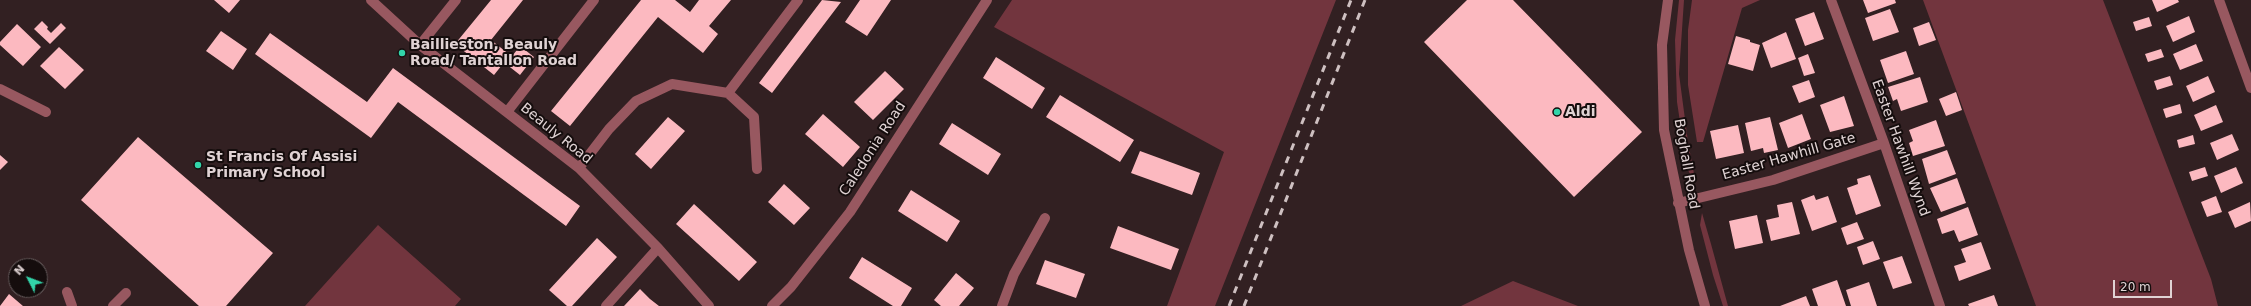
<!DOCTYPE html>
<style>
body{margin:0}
#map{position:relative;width:2251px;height:306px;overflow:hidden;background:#322022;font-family:"DejaVu Sans",sans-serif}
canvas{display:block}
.north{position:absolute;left:8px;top:258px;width:40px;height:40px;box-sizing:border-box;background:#150d0d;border:1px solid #665c5d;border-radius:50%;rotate:312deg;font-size:11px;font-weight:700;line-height:16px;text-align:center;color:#e0d3d4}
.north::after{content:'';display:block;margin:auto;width:14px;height:18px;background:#32d4a9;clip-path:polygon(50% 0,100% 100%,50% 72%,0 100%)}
.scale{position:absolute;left:2113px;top:280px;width:59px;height:18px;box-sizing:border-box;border:2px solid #e0d3d4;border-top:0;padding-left:5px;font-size:12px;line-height:14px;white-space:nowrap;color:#e0d3d4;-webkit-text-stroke:3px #150d0d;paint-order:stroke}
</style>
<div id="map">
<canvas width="2251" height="306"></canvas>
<div class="north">N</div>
<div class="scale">20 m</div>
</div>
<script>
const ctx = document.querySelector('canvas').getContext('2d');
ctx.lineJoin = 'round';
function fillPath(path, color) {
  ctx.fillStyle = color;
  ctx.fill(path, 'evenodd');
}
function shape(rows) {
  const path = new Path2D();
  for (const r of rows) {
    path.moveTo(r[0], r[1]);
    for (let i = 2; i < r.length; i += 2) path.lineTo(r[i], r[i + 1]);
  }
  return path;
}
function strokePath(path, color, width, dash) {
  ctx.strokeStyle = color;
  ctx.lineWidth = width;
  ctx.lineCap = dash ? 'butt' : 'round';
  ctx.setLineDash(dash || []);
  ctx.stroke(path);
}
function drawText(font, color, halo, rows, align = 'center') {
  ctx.font = font + ' "DejaVu Sans",sans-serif';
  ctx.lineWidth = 4;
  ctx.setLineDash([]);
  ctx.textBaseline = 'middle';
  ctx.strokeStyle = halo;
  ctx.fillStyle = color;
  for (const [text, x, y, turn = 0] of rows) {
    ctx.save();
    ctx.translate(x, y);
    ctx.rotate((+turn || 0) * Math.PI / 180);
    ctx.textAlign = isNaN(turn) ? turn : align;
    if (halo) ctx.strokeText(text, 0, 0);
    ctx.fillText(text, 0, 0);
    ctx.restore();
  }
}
fillPath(shape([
 [1012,0,1336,0,1215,306,1167,306,1224,152,994,27],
 [1679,0,1684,0,1679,74,1688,142,1695,179,1690,174,1687,168,1677,102,1675,40],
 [1692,0,1760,0,1742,8,1703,142,1697,142,1688,85,1688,30],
 [1923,0,2103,0,2211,279,2218,306,2036,306],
 [1702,213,1711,244,1728,306,1723,306,1713,275,1700,225],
 [378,225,461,299,455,306,305,306],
 [1513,281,1578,306,1461,306]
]), '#72353e');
fillPath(shape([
 [214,0,240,0,229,13],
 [491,0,523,0,491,40,510,55,494,75,455,44],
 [641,0,675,0,690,12,699,0,731,0,709,26,718,34,703,53,658,17,570,126,551,111],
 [822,0,841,2,772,93,759,83],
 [860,0,891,0,867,36,845,22],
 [1467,0,1513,0,1642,132,1574,197,1424,42],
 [1863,0,1895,0,1896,3,1868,13],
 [2152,0,2178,0,2179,2,2157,12],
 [1890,9,1899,32,1873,41,1865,18],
 [1814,12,1824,39,1805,46,1795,19],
 [2189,16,2195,32,2173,42,2166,26],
 [2149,17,2152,26,2136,31,2133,22],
 [42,21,48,27,47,29,51,33,61,23,66,28,50,44,34,29],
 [1929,22,1936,40,1919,46,1913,28],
 [17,24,41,47,23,66,0,45,0,42],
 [221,31,247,49,233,70,206,51],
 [1786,32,1796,59,1771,68,1762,43],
 [270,33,367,102,393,68,580,206,566,226,398,102,371,138,255,54],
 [1736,36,1750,40,1750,42,1760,45,1753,71,1728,64],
 [2196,44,2203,61,2180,70,2173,54],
 [520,46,534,57,520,75,506,64],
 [59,47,84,70,65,89,40,66],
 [2161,49,2164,57,2148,62,2145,54],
 [1906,51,1914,74,1888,83,1880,60],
 [1808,54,1815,73,1804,76,1798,58],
 [996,57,1045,88,1032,109,983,78],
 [885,71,904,89,873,120,854,102],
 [2170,76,2173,85,2157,90,2154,81],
 [2208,76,2215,92,2193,102,2186,86],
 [1920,77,1928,102,1901,111,1897,99,1893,101,1888,87],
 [1809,80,1815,97,1799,103,1792,86],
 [1956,92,1962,110,1946,116,1939,99],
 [1060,95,1134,140,1120,162,1046,117],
 [1844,96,1854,126,1830,132,1820,105],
 [2180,104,2182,113,2166,118,2163,109],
 [2216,105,2223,122,2201,131,2194,115],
 [823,114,860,147,843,167,805,134],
 [1802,114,1811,139,1788,148,1779,123],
 [668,117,685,131,651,169,635,154],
 [1770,117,1778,150,1764,153,1763,148,1751,151,1745,123],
 [1936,120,1945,146,1913,156,1909,143,1913,141,1909,130],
 [952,123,1001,154,988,175,939,144],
 [1738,125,1744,153,1716,159,1710,131],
 [2232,134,2239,150,2217,160,2210,143],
 [2193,135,2195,144,2179,148,2177,140],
 [138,137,273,253,226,306,199,306,81,200],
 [1947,150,1956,174,1929,184,1922,159],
 [1140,151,1200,173,1192,195,1131,173],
 [0,155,8,162,0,170],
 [2205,167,2208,176,2192,181,2189,172],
 [2236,167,2243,183,2221,193,2214,176],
 [1870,175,1881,206,1856,215,1847,188,1858,184,1857,179],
 [1957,178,1966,203,1941,212,1930,188],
 [784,184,810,208,794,225,768,202],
 [911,190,960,221,947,242,898,211],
 [1814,195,1816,200,1828,196,1837,222,1812,231,1801,200],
 [2216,196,2222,212,2207,217,2201,202],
 [1792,202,1800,234,1771,241,1766,220,1779,217,1777,205],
 [2250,202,2251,221,2235,228,2228,212],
 [694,204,757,262,739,281,676,224],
 [1968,207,1978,235,1959,242,1954,230,1942,234,1937,219],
 [1757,215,1763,243,1735,249,1729,221],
 [1857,222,1864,239,1847,245,1841,228],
 [1118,226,1179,249,1171,270,1110,248],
 [597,238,617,257,572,306,567,306,549,290],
 [1873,241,1880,259,1863,265,1857,247],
 [1981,242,1991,269,1959,281,1954,266,1966,262,1961,249],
 [1902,256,1912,283,1893,289,1883,262],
 [862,257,912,288,901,306,893,306,849,278],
 [1045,260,1085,274,1076,298,1036,284],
 [956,273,974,288,959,306,941,306,934,300],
 [1837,280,1846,306,1818,306,1812,289],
 [1869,282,1877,306,1851,306,1846,290],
 [640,289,650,299,659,306,624,306],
 [9,294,23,306,0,306],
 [1994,295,1998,306,1969,306,1968,304],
 [1806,296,1810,306,1780,306]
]), '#fcb9c0');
strokePath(shape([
 [371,0,420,45,579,168,658,248,709,306],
 [1668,0,1662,45,1664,130,1689,250,1705,306],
 [1831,0,1884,143,1940,306],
 [2219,0,2251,88],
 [420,45,456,0],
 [0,89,46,112],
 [728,93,754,117,757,169],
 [507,112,594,0],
 [579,168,609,129,636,101,672,84,728,93,798,0],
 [1678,203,1773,180,1884,143],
 [67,292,72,306],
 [113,306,126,293],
 [606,306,658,248],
 [772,306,791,287,850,212,987,0],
 [1002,306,1014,274,1045,218]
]), '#985860', 10);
strokePath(shape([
 [1229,306,1351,0],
 [1244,306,1365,0]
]), '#cec0c1', 3, [7, 7]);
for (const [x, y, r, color] of [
 [402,53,4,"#32d4a9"],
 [1557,112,4,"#32d4a9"],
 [198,165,4,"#32d4a9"]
]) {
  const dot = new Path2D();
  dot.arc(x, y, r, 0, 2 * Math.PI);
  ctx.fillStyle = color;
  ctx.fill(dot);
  strokePath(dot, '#150d0d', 1.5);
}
drawText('bold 14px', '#e0d3d4', '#150d0d', [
 ["Baillieston, Beauly",410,45],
 ["Road/ Tantallon Road",410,61],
 ["Aldi",1565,112],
 ["St Francis Of Assisi",206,157],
 ["Primary School",206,173]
], 'left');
drawText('14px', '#e0d3d4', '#150d0d', [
 ["Beauly Road",556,134,39],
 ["Easter Hawhill Wynd",1900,148,70],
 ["Caledonia Road",873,149,-57],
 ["Easter Hawhill Gate",1789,157,-16],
 ["Boghall Road",1686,164,80]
]);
</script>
